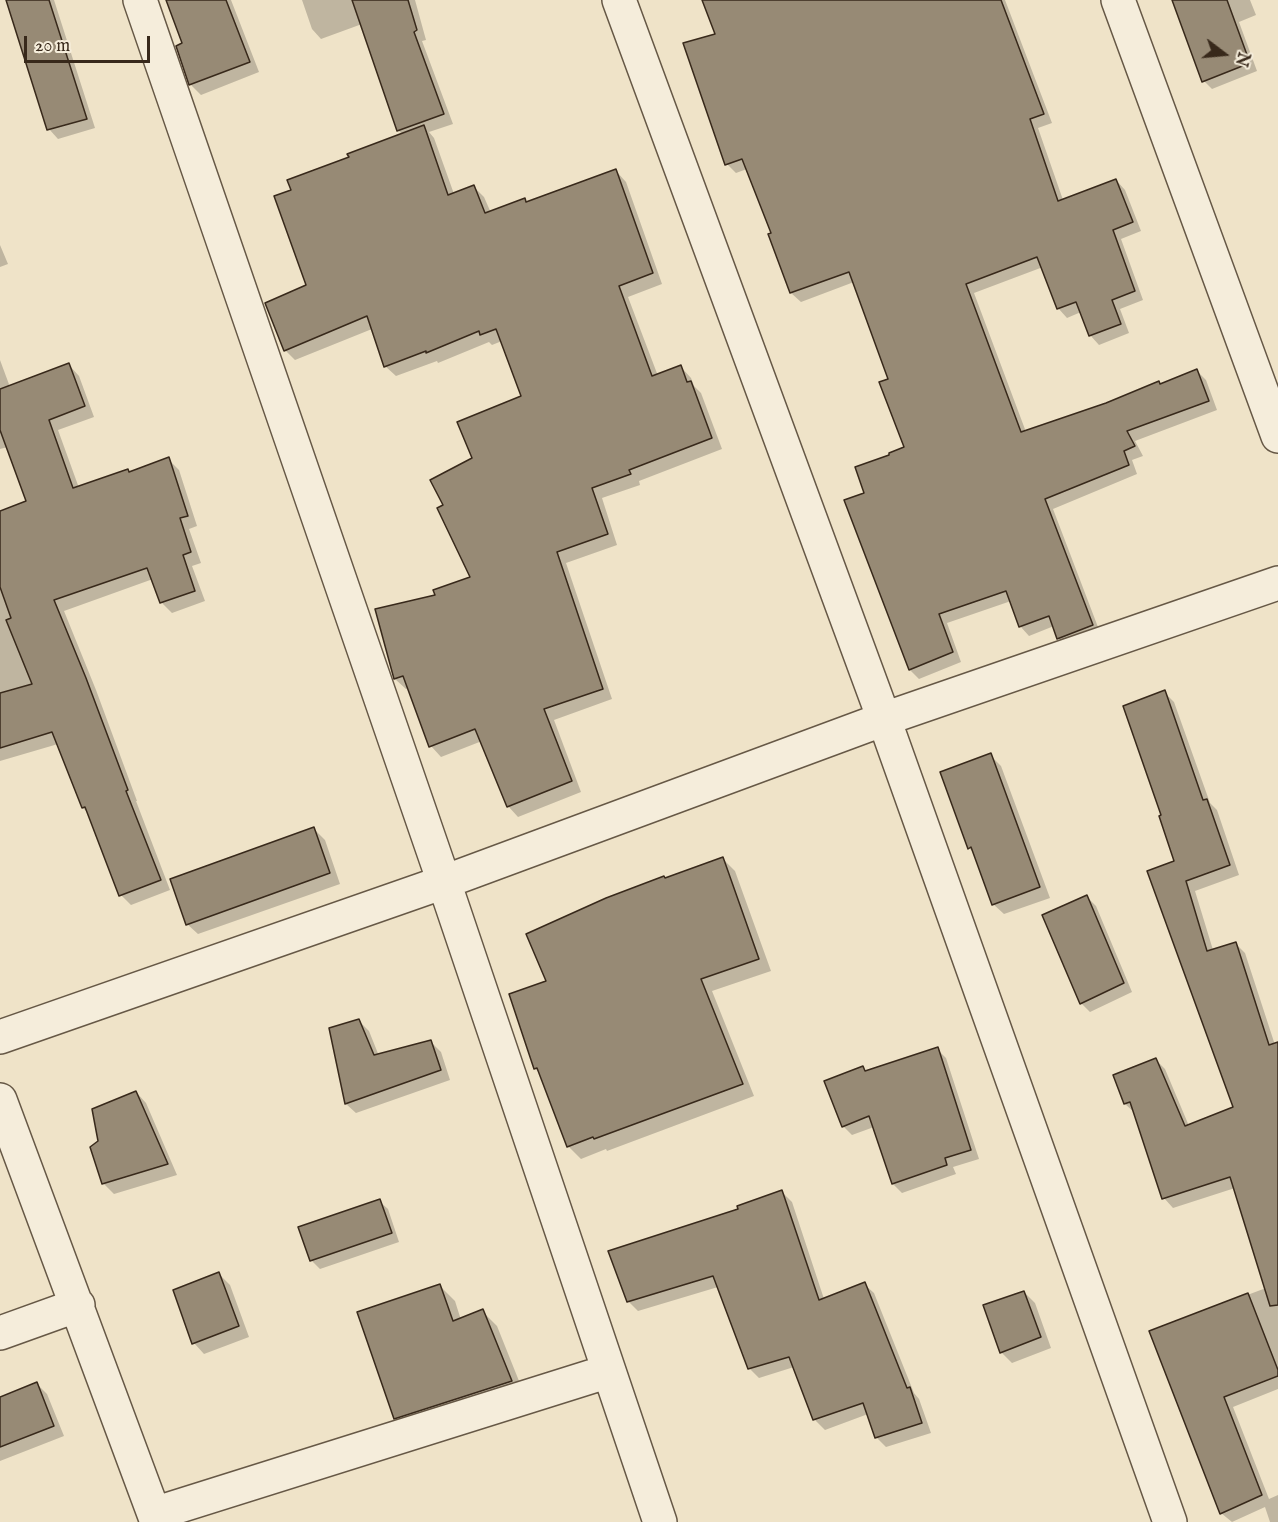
<!DOCTYPE html>
<style>
body{margin:0}
#map{position:relative;width:1278px;height:1522px;overflow:hidden;background:#efe3c8;font-family:"IM FELL English",serif}
canvas{display:block}
.north{position:absolute;left:1194px;top:24px;width:60px;height:60px;-webkit-text-stroke:4px #f5eddb;paint-order:stroke;rotate:106deg;font-size:16px;font-weight:700;line-height:24px;text-align:center;color:#38291b}
.north::after{content:'';display:block;margin:auto;width:21px;height:27px;background:#38291b;clip-path:polygon(50% 0,100% 100%,50% 72%,0 100%)}
.scale{position:absolute;left:24px;top:36px;width:126px;height:27px;box-sizing:border-box;border:3px solid #38291b;border-top:0;padding-left:8px;font-size:18px;line-height:21px;white-space:nowrap;color:#38291b;-webkit-text-stroke:4px #f5eddb;paint-order:stroke}
</style>
<div id="map">
<canvas width="1278" height="1522"></canvas>
<div class="north">N</div>
<div class="scale">20 m</div>
</div>
<script>
const ctx = document.querySelector('canvas').getContext('2d');
ctx.lineJoin = 'round';
function fillPath(path, color) {
  ctx.fillStyle = color;
  ctx.fill(path, 'evenodd');
}
function shape(rows) {
  const path = new Path2D();
  for (const r of rows) {
    path.moveTo(r[0], r[1]);
    for (let i = 2; i < r.length; i += 2) path.lineTo(r[i], r[i + 1]);
  }
  return path;
}
function strokePath(path, color, width, dash) {
  ctx.strokeStyle = color;
  ctx.lineWidth = width;
  ctx.lineCap = dash ? 'butt' : 'round';
  ctx.setLineDash(dash || []);
  ctx.stroke(path);
}
fillPath(shape([
 [8,0,54,0,95,128,58,139,49,129],
 [168,0,231,0,259,72,201,95,191,85,177,46,184,44],
 [302,0,415,0,426,40,422,41,453,124,429,132,434,138,454,194,474,187,484,197,491,213,525,200,528,203,616,171,626,182,662,284,628,297,658,376,681,367,691,378,694,386,701,393,722,449,639,481,640,485,602,498,617,545,566,563,612,699,554,720,581,792,518,817,508,806,482,741,441,757,431,746,409,688,406,689,395,679,377,610,437,596,472,578,445,506,474,459,523,397,502,341,492,345,489,342,438,363,437,361,396,376,385,366,372,329,295,360,285,350,308,286,292,191,350,158,403,135,398,130,362,24,321,39,312,29],
 [708,0,1005,0,1052,123,1038,128,1063,200,1116,180,1125,190,1141,231,1121,239,1143,300,1120,309,1129,333,1099,345,1090,335,1081,312,1067,318,1058,308,1043,267,974,293,1026,432,1197,371,1206,380,1217,410,1135,441,1143,456,1132,460,1137,474,1053,509,1101,635,1067,647,1058,638,1054,626,1029,636,1020,626,1011,601,947,623,961,662,919,679,910,670,846,501,866,494,891,456,906,448,890,380,854,282,801,302,791,293,770,235,773,234,747,169,736,173,727,164,717,35],
 [1177,0,1250,0,1256,15,1239,22,1257,71,1212,89,1204,81],
 [0,245,8,264,0,267],
 [0,360,10,387,69,365,79,376,94,417,58,430,79,488,168,459,179,470,197,526,189,529,201,563,192,566,205,601,172,613,162,603,153,579,64,611,96,690,137,801,136,801,170,890,131,905,121,895,89,814,83,808,58,744,0,761,0,513,28,502,8,447,0,449],
 [1164,692,1174,702,1210,803,1217,810,1239,875,1195,891,1213,950,1236,944,1245,953,1275,1045,1278,1044,1278,1389,1233,1407,1269,1499,1278,1495,1278,1522,1270,1522,1265,1507,1232,1522,1221,1513,1151,1331,1266,1288,1235,1188,1173,1208,1164,1198,1135,1113,1125,1104,1115,1076,1156,1060,1165,1069,1189,1126,1235,1108,1176,861],
 [990,755,1001,766,1050,898,1004,914,993,904,975,854,969,848],
 [314,829,325,840,340,884,198,934,187,924],
 [723,859,735,871,771,971,712,991,754,1096,607,1151,606,1149,581,1159,568,1146,540,1074,535,1068,548,982,666,879],
 [1087,897,1096,906,1132,992,1090,1012,1081,1003],
 [359,1021,369,1031,379,1056,431,1042,441,1052,450,1080,356,1113,346,1104,330,1029],
 [937,1049,946,1058,979,1159,953,1167,956,1174,902,1193,893,1184,874,1127,852,1135,843,1126,863,1068,867,1072],
 [136,1092,146,1103,177,1175,114,1194,103,1183,99,1142],
 [782,1192,792,1202,824,1299,864,1284,874,1293,914,1393,919,1399,931,1433,886,1447,876,1437,868,1414,825,1430,815,1420,794,1367,759,1378,749,1368,718,1287,638,1311,628,1301,740,1210],
 [379,1201,388,1209,399,1242,320,1269,311,1260],
 [219,1274,230,1285,249,1337,204,1354,194,1343,175,1291],
 [440,1286,455,1301,461,1320,482,1311,497,1326,525,1396,410,1433,395,1418],
 [1024,1292,1035,1303,1051,1348,1012,1363,1001,1352],
 [37,1384,47,1394,64,1436,0,1461,0,1398]
]), '#0003');
const building = shape([
 [6,0,49,0,87,119,47,130,6,0],
 [166,0,226,0,250,62,189,85,176,46,182,43,166,0],
 [352,0,408,0,417,30,414,32,444,114,397,131,352,0],
 [702,0,1001,0,1044,114,1030,119,1058,201,1116,179,1133,222,1113,230,1135,291,1112,300,1121,324,1089,336,1076,302,1057,309,1037,257,966,284,1021,432,1106,403,1159,381,1160,384,1197,369,1209,401,1127,431,1135,446,1124,451,1129,465,1045,499,1093,625,1057,639,1049,616,1019,627,1006,591,939,614,953,652,909,670,844,500,864,493,855,467,889,455,889,453,904,447,879,382,888,379,849,272,790,293,768,234,771,233,742,159,725,165,683,43,715,34,702,0],
 [1172,0,1227,0,1250,63,1202,82,1172,0],
 [424,125,448,195,474,185,485,213,525,198,526,202,616,169,653,273,619,286,652,376,681,365,687,382,691,381,712,438,629,470,631,474,592,488,608,534,557,552,603,689,544,709,572,781,507,807,475,729,429,747,403,676,394,679,375,609,435,595,433,590,470,577,437,508,443,505,430,480,472,458,457,422,521,396,496,329,480,335,479,331,426,353,426,351,384,367,367,316,284,351,265,303,306,285,274,196,291,190,287,180,349,157,347,154,424,125],
 [69,363,85,406,49,420,73,488,128,469,129,472,169,457,188,516,180,518,191,552,183,555,195,591,160,603,147,568,54,600,86,678,128,790,126,791,161,880,119,896,85,807,82,808,52,732,0,748,0,693,32,684,6,620,11,618,0,587,0,511,26,501,0,430,0,389,69,363],
 [1165,690,1203,800,1207,799,1230,865,1186,881,1207,951,1236,942,1269,1045,1278,1042,1278,1305,1270,1306,1230,1177,1162,1199,1130,1102,1124,1104,1113,1075,1156,1058,1185,1126,1233,1107,1147,871,1174,861,1159,816,1161,815,1123,706,1165,690],
 [991,753,1040,887,992,905,971,847,968,849,940,772,991,753],
 [314,827,330,873,186,925,170,879,314,827],
 [723,857,759,959,701,979,743,1084,594,1139,593,1137,567,1147,537,1068,534,1069,509,994,546,981,526,934,606,898,664,876,665,878,723,857],
 [1087,895,1124,983,1080,1004,1042,915,1087,895],
 [359,1019,374,1055,431,1040,441,1070,345,1104,329,1028,359,1019],
 [938,1047,971,1150,945,1158,947,1165,892,1184,869,1116,842,1127,824,1081,863,1066,865,1071,938,1047],
 [136,1091,168,1164,102,1184,90,1147,98,1141,92,1109,136,1091],
 [782,1190,819,1300,865,1282,907,1388,910,1387,922,1423,875,1438,863,1403,813,1420,789,1357,748,1369,713,1276,627,1302,608,1251,738,1209,737,1206,782,1190],
 [380,1199,392,1233,310,1261,298,1227,380,1199],
 [219,1272,239,1326,192,1344,173,1290,219,1272],
 [440,1284,453,1321,483,1309,512,1381,394,1419,357,1312,440,1284],
 [1024,1291,1041,1337,1000,1353,983,1305,1024,1291],
 [1248,1293,1278,1370,1278,1376,1224,1397,1262,1495,1220,1514,1149,1331,1248,1293],
 [37,1382,54,1426,0,1447,0,1397,37,1382]
]);
fillPath(building, '#978a75');
strokePath(building, '#38291b', 1.5);
const minor = shape([
 [140,0,444,882,660,1522],
 [619,0,884,719,1170,1522],
 [1118,0,1278,436],
 [0,1037,444,882,884,719,1278,583],
 [0,1100,157,1522],
 [0,1333,78,1305],
 [154,1514,609,1371]
]);
strokePath(minor, '#665846', 36);
strokePath(minor, '#f5eddb', 33);
</script>
